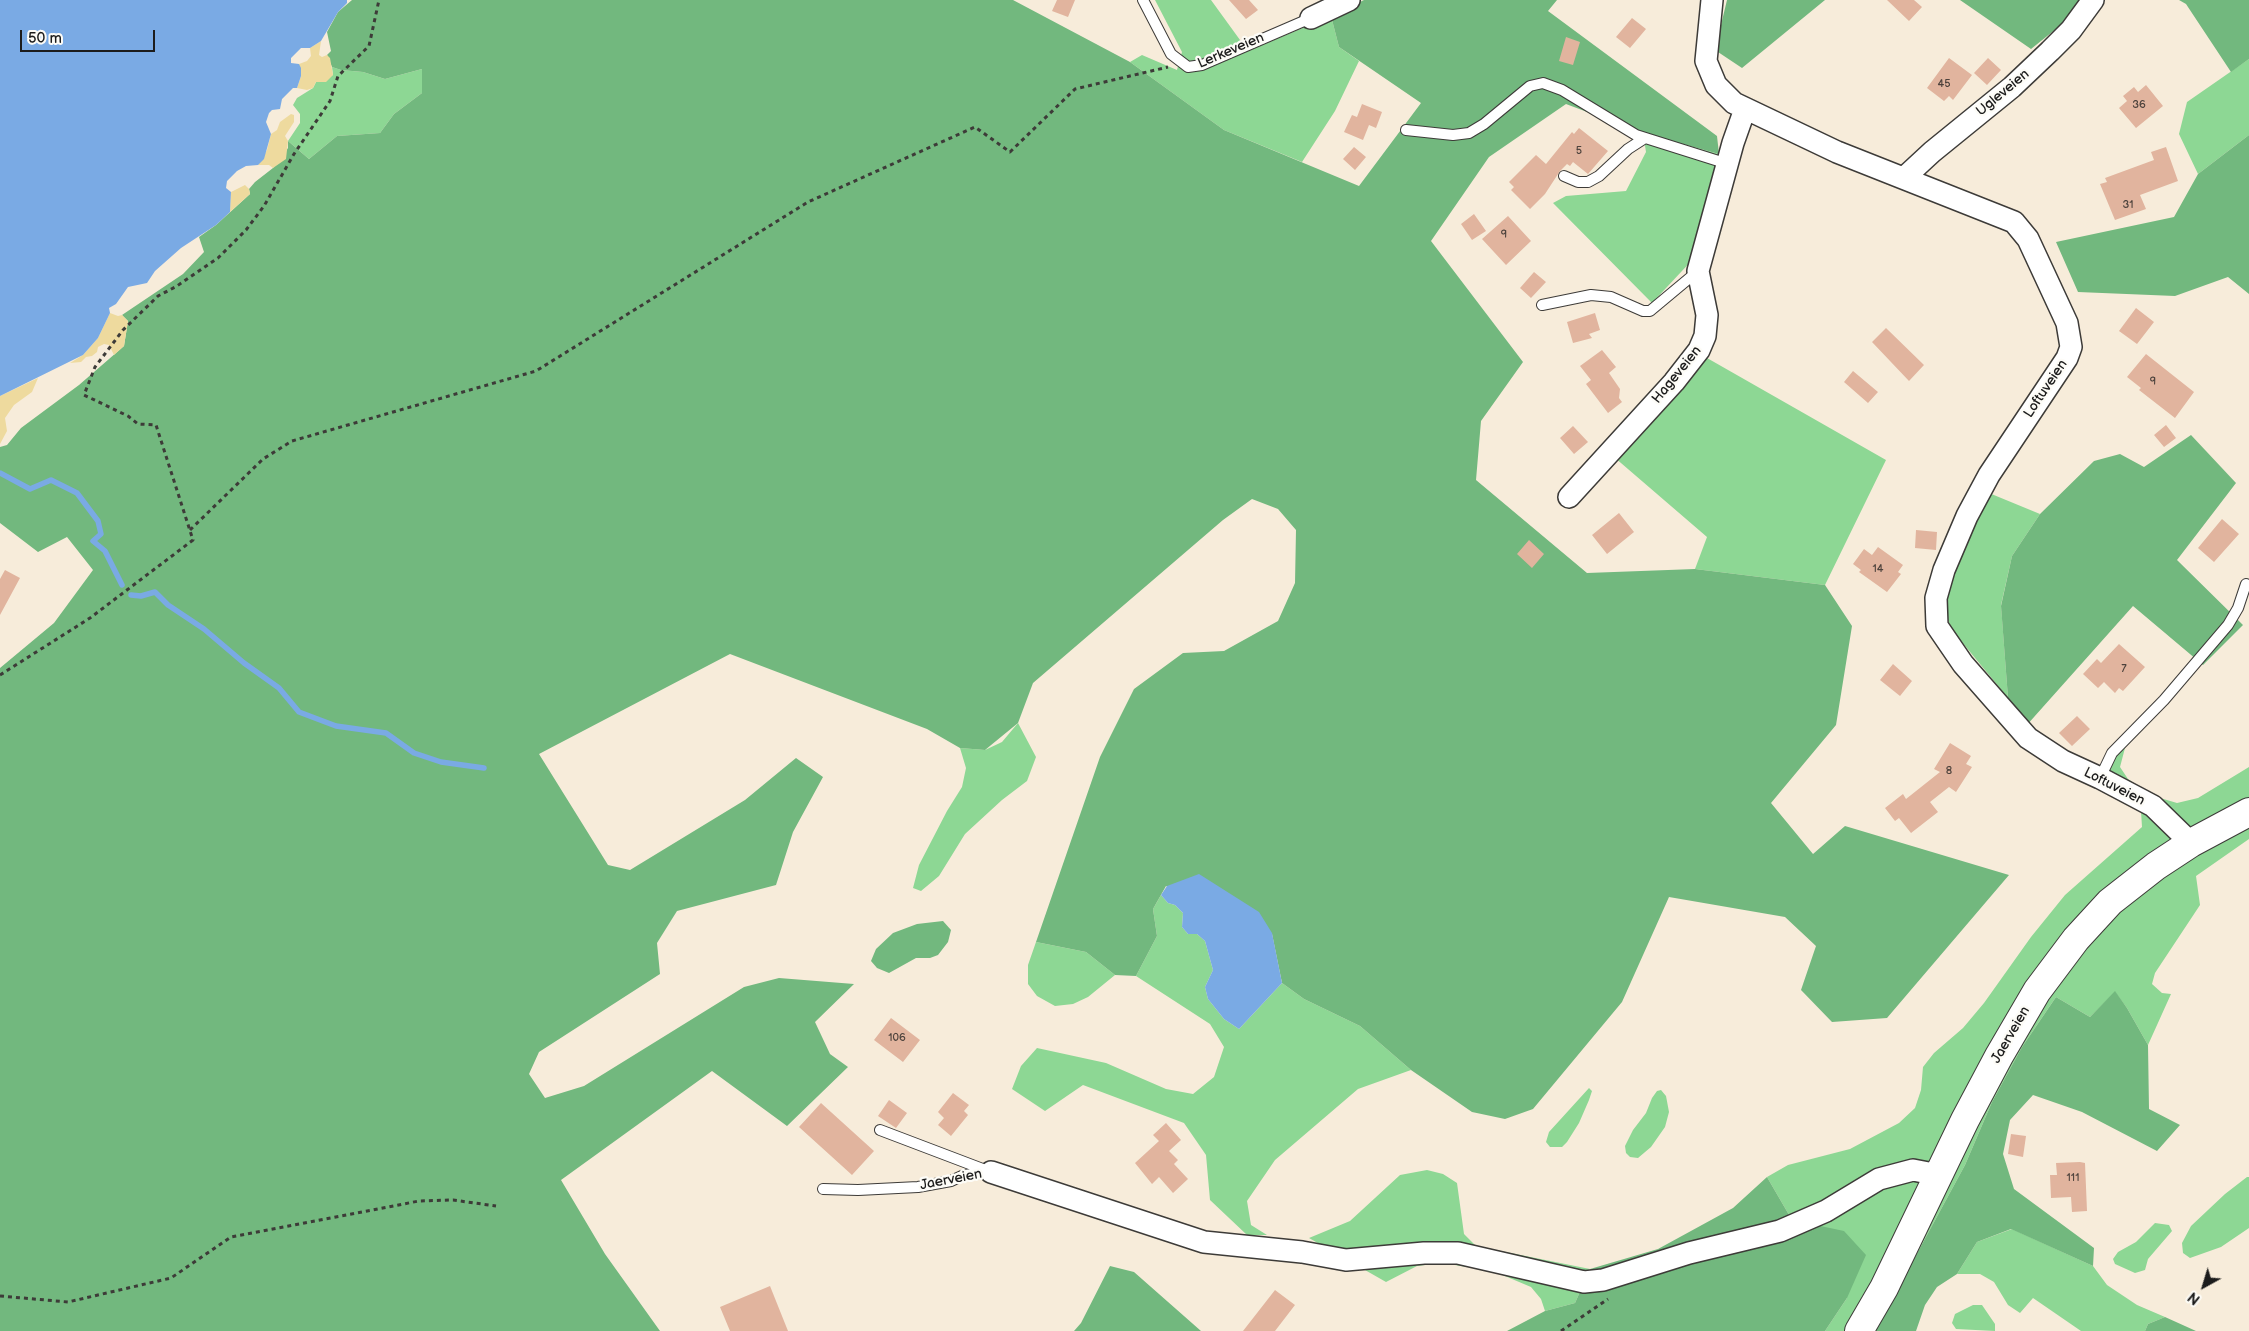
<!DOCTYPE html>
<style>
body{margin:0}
#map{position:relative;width:2249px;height:1331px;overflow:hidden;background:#f7ecda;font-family:"Balsamiq Sans",sans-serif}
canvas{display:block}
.north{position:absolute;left:2179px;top:1261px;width:50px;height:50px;-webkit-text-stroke:4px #fdfcf7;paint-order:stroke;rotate:219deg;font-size:14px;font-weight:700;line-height:20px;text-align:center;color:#1c1c1c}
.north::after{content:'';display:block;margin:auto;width:18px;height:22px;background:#1c1c1c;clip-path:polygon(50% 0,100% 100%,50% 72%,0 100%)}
.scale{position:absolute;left:20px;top:30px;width:135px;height:22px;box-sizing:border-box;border:2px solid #1c1c1c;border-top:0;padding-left:6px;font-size:15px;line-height:18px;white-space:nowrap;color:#1c1c1c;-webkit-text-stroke:4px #fdfcf7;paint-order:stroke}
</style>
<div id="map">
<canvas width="2249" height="1331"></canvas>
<div class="north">N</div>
<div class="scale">50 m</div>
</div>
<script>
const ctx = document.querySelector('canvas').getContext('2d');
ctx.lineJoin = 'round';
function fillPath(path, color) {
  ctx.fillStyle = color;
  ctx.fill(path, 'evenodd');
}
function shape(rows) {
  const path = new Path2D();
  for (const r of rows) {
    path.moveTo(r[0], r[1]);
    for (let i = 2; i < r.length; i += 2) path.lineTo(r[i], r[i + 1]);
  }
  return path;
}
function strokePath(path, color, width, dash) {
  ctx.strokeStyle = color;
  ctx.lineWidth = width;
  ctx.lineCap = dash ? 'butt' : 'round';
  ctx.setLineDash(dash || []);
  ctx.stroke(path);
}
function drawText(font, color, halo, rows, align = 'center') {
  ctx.font = font + ' "Balsamiq Sans",sans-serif';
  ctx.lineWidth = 4.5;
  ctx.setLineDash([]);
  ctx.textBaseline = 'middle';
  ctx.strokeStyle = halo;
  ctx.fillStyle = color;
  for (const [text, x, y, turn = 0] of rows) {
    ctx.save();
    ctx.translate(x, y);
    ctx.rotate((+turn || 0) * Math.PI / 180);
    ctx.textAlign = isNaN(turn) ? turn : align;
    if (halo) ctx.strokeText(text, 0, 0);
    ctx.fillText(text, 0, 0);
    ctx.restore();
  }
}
fillPath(shape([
 [1155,0,1211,0,1248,51,1331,16,1339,47,1359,61,1335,111,1302,162,1224,130,1130,62,1142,55,1177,70,1182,52],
 [2249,59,2249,135,2198,174,2179,134,2187,102],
 [332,67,341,70,363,72,385,79,422,69,422,93,394,114,380,133,337,136,309,159,288,141,300,123,300,114,293,105,297,98,313,88,316,82,333,75],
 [1643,133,1719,154,1696,256,1652,303,1553,203,1566,196,1626,191,1646,152],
 [1707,358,1886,460,1825,585,1695,569,1707,537,1614,457],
 [1989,493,2040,514,2012,556,2001,605,2008,698,1952,630,1943,607,1951,574],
 [1018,723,1036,757,1027,781,1002,800,965,834,939,876,921,891,913,888,919,865,947,811,962,787,966,768,960,748,985,750,1002,742],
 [2125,748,2120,767,2128,779,2150,795,2177,803,2198,798,2249,767,2249,839,2196,876,2200,905,2155,973,2152,984,2162,993,2171,994,2148,1045,2127,1008,2115,992,2090,1017,2056,997,2022,1047,1992,1102,1965,1165,1914,1259,1869,1331,1825,1331,1847,1298,1792,1220,1767,1177,1788,1165,1850,1149,1899,1123,1915,1108,1921,1090,1923,1067,1934,1053,1963,1028,1984,1003,2031,937,2065,895,2142,827,2141,811,2110,793,2082,782],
 [1161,895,1168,903,1175,905,1183,913,1182,927,1188,934,1197,934,1205,941,1213,970,1205,987,1208,999,1224,1019,1239,1029,1282,983,1304,999,1360,1026,1411,1070,1358,1089,1275,1160,1247,1201,1251,1225,1267,1235,1247,1235,1210,1200,1206,1155,1184,1123,1083,1085,1045,1111,1012,1089,1021,1066,1037,1048,1106,1063,1166,1089,1193,1094,1214,1077,1224,1047,1210,1024,1136,976,1157,936,1153,909],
 [1036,942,1086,952,1115,975,1088,997,1073,1004,1055,1006,1037,996,1028,984,1028,965],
 [1589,1088,1592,1091,1589,1100,1579,1123,1567,1142,1562,1147,1550,1147,1546,1142,1549,1132],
 [1661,1090,1666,1096,1669,1112,1665,1127,1651,1147,1638,1158,1630,1157,1626,1153,1625,1146,1633,1130,1646,1113,1652,1098,1657,1091],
 [1427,1170,1443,1174,1457,1183,1464,1234,1476,1246,1590,1269,1575,1303,1545,1311,1541,1299,1531,1287,1493,1271,1442,1263,1417,1266,1386,1282,1309,1238,1350,1221,1400,1175],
 [2247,1177,2249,1177,2249,1228,2221,1247,2190,1258,2183,1253,2182,1243,2191,1226,2225,1194],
 [2155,1223,2169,1225,2172,1231,2148,1259,2145,1270,2135,1273,2115,1264,2113,1259,2118,1252,2136,1242],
 [2012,1229,2093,1266,2107,1285,2137,1305,2165,1317,2148,1324,2145,1331,2081,1331,2033,1298,2020,1313,2008,1305,1994,1282,1980,1274,1957,1274,1977,1242],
 [1973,1305,1982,1305,1995,1324,1995,1331,1956,1329,1952,1323,1955,1314]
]), '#8dd794');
fillPath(shape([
 [352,0,1013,0,1130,62,1224,130,1359,186,1421,103,1339,47,1331,16,1364,0,1557,0,1548,11,1717,136,1719,154,1643,133,1566,104,1489,157,1431,241,1523,362,1481,421,1476,480,1587,573,1695,569,1825,585,1852,626,1836,725,1771,803,1813,854,1845,826,2009,875,1887,1018,1832,1022,1801,990,1816,946,1785,917,1669,897,1622,1002,1533,1109,1505,1119,1472,1112,1411,1070,1360,1026,1304,999,1282,983,1272,934,1166,886,1153,909,1157,936,1136,976,1115,975,1086,952,1036,942,1100,757,1134,689,1183,653,1224,651,1278,621,1295,583,1296,530,1278,509,1252,499,1223,520,1033,683,1018,723,985,750,960,748,927,729,730,654,539,754,608,865,630,870,745,800,796,758,823,777,793,832,776,885,677,911,657,943,660,974,539,1052,529,1074,545,1098,584,1086,744,987,779,978,854,984,815,1022,830,1054,848,1067,787,1126,712,1071,561,1180,605,1254,660,1331,0,1331,0,668,54,623,93,570,67,537,38,552,0,523,0,447,7,445,21,428,79,385,124,346,128,321,122,315,183,274,204,252,199,237,216,225,250,194,249,189,255,182,273,168,288,148,288,141,309,159,337,136,380,133,394,114,422,93,422,69,385,79,363,72,341,70,332,67,327,55,331,51,327,32,338,12],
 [1727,0,1825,0,1742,68,1715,50],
 [1960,0,2092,0,2031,49],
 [2179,0,2249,0,2249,59,2231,72,2186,4],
 [2249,135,2249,294,2228,277,2175,296,2078,292,2056,242,2174,217,2198,174],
 [2191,435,2236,483,2177,560,2243,625,2203,665,2133,606,2026,726,2008,698,2001,606,2012,556,2040,514,2094,461,2120,454,2144,467],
 [943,921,951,930,948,942,938,955,930,958,916,958,889,973,877,968,871,961,876,949,893,933,917,924],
 [2115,991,2127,1008,2148,1045,2149,1109,2180,1125,2157,1151,2082,1112,2033,1095,2010,1120,2003,1154,2014,1189,2094,1248,2093,1266,2011,1229,1977,1242,1957,1274,1937,1287,1925,1305,1916,1331,1869,1331,1914,1259,1965,1165,1992,1102,2022,1047,2056,997,2090,1017],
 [1767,1177,1792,1220,1844,1231,1866,1255,1847,1298,1825,1331,1507,1331,1545,1311,1575,1303,1590,1269,1658,1249,1733,1208],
 [1110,1266,1134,1272,1201,1331,1074,1331,1081,1323],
 [2165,1317,2196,1331,2145,1331,2148,1324]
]), '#72b87e');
fillPath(shape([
 [321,41,319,55,322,57,327,55,330,58,333,75,326,82,316,82,313,88,307,90,297,88,301,76,299,64,307,61,311,56,310,48],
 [291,114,294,115,294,122,285,136,288,141,286,159,273,168,269,165,258,165,267,150,271,134,277,130,280,122],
 [245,185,249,189,250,194,230,212,231,192],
 [110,313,118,316,122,315,128,321,124,346,114,355,109,345,104,344,98,347,97,352,92,356,86,357,81,362,70,363,83,355,98,338],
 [38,378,32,392,14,405,5,418,7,431,0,444,0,396]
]), '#eeda9e');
fillPath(shape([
 [0,0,347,0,347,3,338,12,321,41,310,48,301,48,291,58,291,63,299,64,301,68,301,76,297,88,293,88,282,99,280,109,272,110,269,113,266,122,271,134,264,159,258,165,246,166,237,171,227,181,226,188,231,192,230,212,216,225,181,248,155,271,147,283,128,287,116,304,109,308,110,313,98,338,83,355,0,396],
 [1199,874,1259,912,1272,933,1282,983,1239,1029,1224,1019,1208,999,1205,987,1213,970,1205,941,1197,934,1188,934,1182,927,1183,913,1175,905,1168,903,1161,895,1167,886]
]), '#7aaae4');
strokePath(shape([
 [0,473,30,489,51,480,77,493,98,521,101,534,93,541,105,551,122,585],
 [131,595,141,596,155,592,168,605,204,629,244,663,279,688,299,712,336,726,386,733,414,753,441,762,484,768]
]), '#7aaae4', 5.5);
fillPath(shape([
 [1057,0,1075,0,1068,17,1052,11],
 [1229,0,1249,0,1258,10,1246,19],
 [1887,0,1914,0,1922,7,1909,21],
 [1632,18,1646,29,1630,48,1616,37],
 [1566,37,1580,42,1573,65,1559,61],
 [1949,58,1972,75,1953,100,1949,96,1944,101,1927,88],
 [1988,58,2001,70,1987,85,1974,73],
 [2146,85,2163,106,2136,128,2119,108,2127,101,2123,96,2134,87,2138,92],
 [1362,104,1382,112,1376,128,1369,125,1363,140,1344,132,1352,115,1357,117],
 [1579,128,1608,151,1588,174,1573,162,1570,166,1567,164,1560,171,1545,194,1530,209,1511,190,1514,187,1509,182,1536,155,1546,164,1572,132,1574,134],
 [1354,147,1366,157,1355,170,1343,159],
 [2166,147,2178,181,2140,195,2146,209,2115,220,2100,184,2107,182,2105,178,2154,160,2151,152],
 [1474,214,1486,231,1472,240,1461,224],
 [1508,216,1531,241,1506,265,1482,239],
 [1534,272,1546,282,1531,298,1520,288],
 [2136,308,2154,322,2137,344,2119,331],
 [1595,313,1600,330,1589,334,1592,338,1573,343,1567,322],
 [1886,328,1924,365,1909,381,1872,342],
 [1602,350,1616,367,1609,373,1620,389,1619,398,1622,402,1608,413,1586,384,1591,380,1580,366],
 [2146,354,2194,392,2175,418,2139,390,2141,388,2127,377],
 [1853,371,1878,392,1868,403,1844,382],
 [2166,425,2176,438,2164,447,2154,435],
 [1573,426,1588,442,1574,454,1560,438],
 [1619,513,1634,532,1607,554,1592,535],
 [2222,519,2239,534,2214,562,2198,548],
 [1916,530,1937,532,1936,550,1915,548],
 [1529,540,1544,554,1532,568,1517,554],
 [1878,547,1903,565,1898,572,1901,574,1887,592,1859,572,1861,570,1853,564,1864,549,1872,555],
 [5,570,20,578,0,615,0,579],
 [2119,644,2145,667,2123,691,2119,688,2115,693,2104,682,2098,688,2083,674,2097,659,2101,663],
 [1893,664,1912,681,1900,696,1880,680],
 [2077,716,2090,729,2072,746,2059,733],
 [1950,743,1971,756,1966,764,1972,767,1956,792,1949,787,1930,802,1938,812,1911,833,1899,818,1895,821,1885,808,1903,794,1906,799,1940,772,1934,769],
 [891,1018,920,1040,903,1062,874,1040],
 [953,1093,969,1105,964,1111,968,1115,951,1136,938,1125,944,1118,938,1112],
 [889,1100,907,1113,896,1128,878,1116],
 [821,1103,874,1151,852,1175,799,1127],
 [1166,1123,1181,1140,1169,1151,1178,1160,1174,1164,1188,1179,1173,1193,1159,1177,1152,1184,1135,1163,1159,1141,1153,1135],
 [2011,1134,2026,1136,2023,1157,2008,1154],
 [2080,1162,2085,1163,2087,1211,2072,1212,2071,1197,2051,1198,2050,1175,2057,1175,2056,1163],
 [770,1286,788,1331,730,1331,720,1307],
 [1275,1290,1295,1305,1275,1331,1243,1331]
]), '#e1b49e');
const lane = shape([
 [1143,0,1171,54,1188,67,1202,65,1311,18],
 [1406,130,1453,135,1469,133,1484,124,1530,86,1543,83,1562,90,1636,135,1728,164],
 [1564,176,1578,182,1588,182,1599,176,1628,149,1645,138],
 [1542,305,1591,295,1611,297,1643,311,1650,311,1698,271],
 [2100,778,2112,753,2164,700,2228,625,2238,608,2246,584],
 [880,1130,988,1171],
 [823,1189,858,1190,918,1187,951,1181,964,1175,991,1172]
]);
const street = shape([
 [1712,0,1706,61,1716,85,1734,103,1837,152,2014,222,2028,239,2067,323,2071,347,2067,358,1989,475,1967,516,1944,570,1936,598,1937,626,1963,664,2028,738,2063,761,2100,778,2153,806,2191,843],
 [1311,18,1349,0],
 [1905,177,1932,152,2012,87,2050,51,2071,30,2093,0],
 [1569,497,1674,382,1699,350,1705,336,1707,315,1698,271,1733,143,1745,109],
 [991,1172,1204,1242,1302,1252,1346,1260,1424,1253,1458,1253,1584,1282,1603,1280,1689,1253,1780,1231,1826,1211,1879,1179,1913,1170,1939,1175]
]);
const primary = shape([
 [1859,1331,1884,1288,1965,1120,1999,1056,2037,991,2076,939,2110,902,2156,866,2191,843,2249,812]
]);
strokePath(lane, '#3d3b38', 12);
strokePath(street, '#3d3b38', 24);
strokePath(primary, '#3d3b38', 30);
strokePath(shape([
 [190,530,263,459,292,441,536,371,808,202,975,127,1010,152,1075,89,1168,67],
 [0,675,90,618,193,540,156,425,138,424,128,416,84,395,95,367,123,330,158,296,177,286,218,258,246,230,264,206,294,154,330,101,338,76,369,46,379,0],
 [0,1296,68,1302,171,1278,231,1237,419,1201,453,1200,496,1206],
 [1561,1331,1608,1299]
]), '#3d3b38', 3, [4, 4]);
strokePath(lane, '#fff', 10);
strokePath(street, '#fff', 21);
strokePath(primary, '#fff', 28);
drawText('11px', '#4d423c', null, [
 ["45",1944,84],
 ["36",2139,105],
 ["5",1579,151],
 ["31",2128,205],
 ["9",1504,235],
 ["9",2153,382],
 ["14",1878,569],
 ["7",2124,669],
 ["8",1949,771],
 ["106",897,1038],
 ["111",2073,1178]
]);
drawText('14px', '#1c1c1c', '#fdfcf7', [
 ["Lerkeveien",1231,51,-23],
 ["Ugleveien",2003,93,-40],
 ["Hageveien",1677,375,-51],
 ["Loftuveien",2046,389,-56],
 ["Loftuveien",2114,787,27],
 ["Jaerveien",2011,1035,-60],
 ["Jaerveien",951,1180,-11]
]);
</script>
